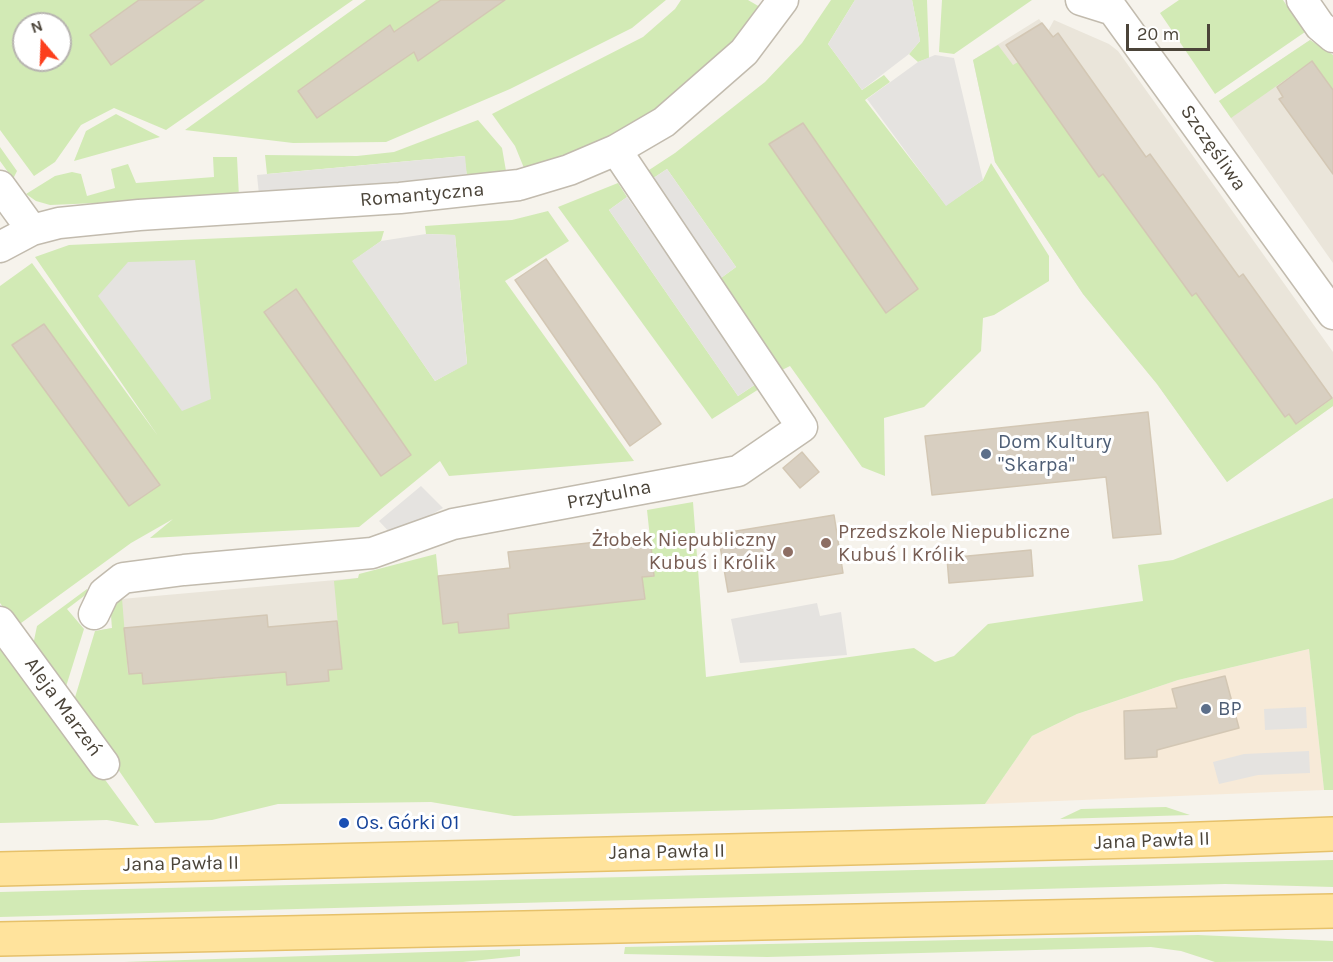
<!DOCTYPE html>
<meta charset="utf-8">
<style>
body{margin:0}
#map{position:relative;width:1333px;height:962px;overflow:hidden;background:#f6f3ec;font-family:Karla,sans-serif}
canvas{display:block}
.north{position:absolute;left:12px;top:12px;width:60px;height:60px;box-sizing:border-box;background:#fff;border:2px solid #b7b4b0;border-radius:50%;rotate:341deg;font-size:16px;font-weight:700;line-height:24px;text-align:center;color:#4b4439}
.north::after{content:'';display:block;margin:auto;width:21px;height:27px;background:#fc3f1d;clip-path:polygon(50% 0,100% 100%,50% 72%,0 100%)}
.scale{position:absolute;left:1126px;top:24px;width:84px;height:27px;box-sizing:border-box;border:3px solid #4b4439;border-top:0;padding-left:8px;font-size:18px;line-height:21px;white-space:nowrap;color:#4b4439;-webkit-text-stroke:4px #fff;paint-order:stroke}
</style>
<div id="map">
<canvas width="1333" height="962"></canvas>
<div class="north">N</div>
<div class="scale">20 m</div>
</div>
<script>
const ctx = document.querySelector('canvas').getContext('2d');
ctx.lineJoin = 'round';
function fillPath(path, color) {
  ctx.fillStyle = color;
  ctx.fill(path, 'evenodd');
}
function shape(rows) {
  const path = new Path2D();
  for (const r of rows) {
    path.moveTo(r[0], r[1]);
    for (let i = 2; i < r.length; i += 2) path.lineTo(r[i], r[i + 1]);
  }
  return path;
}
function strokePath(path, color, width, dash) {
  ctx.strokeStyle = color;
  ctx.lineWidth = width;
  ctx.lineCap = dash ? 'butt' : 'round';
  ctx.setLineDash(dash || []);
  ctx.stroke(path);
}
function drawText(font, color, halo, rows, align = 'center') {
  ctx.font = font + ' Karla,sans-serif';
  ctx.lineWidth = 6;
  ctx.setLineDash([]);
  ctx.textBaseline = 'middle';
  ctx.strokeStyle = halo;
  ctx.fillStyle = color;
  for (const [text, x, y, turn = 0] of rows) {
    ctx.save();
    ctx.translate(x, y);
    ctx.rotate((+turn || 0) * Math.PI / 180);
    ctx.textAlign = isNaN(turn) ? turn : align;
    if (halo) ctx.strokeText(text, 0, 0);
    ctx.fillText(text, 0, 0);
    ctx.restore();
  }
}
fillPath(shape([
 [1039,19,1048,31,1054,20,1109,44,1118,51,1333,352,1333,406,1227,482,1157,384,1083,294,995,162,973,60],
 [1310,40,1333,55,1333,263,1219,101],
 [358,578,368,702,122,723,95,631,112,628,110,600]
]), '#eae5da');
fillPath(shape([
 [1309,649,1324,790,985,804,1032,736,1077,714,1178,680]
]), '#f7ead8');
fillPath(shape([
 [0,0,353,0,166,130,114,108,81,125,55,162,34,176,0,130],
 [24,24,60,24,60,60,24,60],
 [366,0,666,0,632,28,510,89,386,142,293,143,185,130],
 [681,0,748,0,760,7,738,40,671,99,616,134,575,153,524,168,515,146,492,114,643,37,675,9],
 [831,0,855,0,828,44,862,90,884,75,890,82,865,100,946,205,983,180,991,163,1049,256,1049,281,994,315,983,318,981,351,924,407,884,418,885,476,862,467,790,366,782,370,721,278,736,267,667,169,652,179,646,172,675,153,765,82,802,43],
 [912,0,927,0,929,58,918,62,909,54,920,41],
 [942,0,1032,0,954,54,939,52],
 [1179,0,1283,0,1305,32,1215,94,1160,13],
 [1310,40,1333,55,1333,99,1328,83,1312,61,1231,118,1219,101],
 [998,45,1013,65,1018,62,1100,176,1103,174,1192,296,1196,293,1203,303,1207,300,1210,313,1285,417,1289,414,1297,424,1333,398,1333,406,1227,482,1157,384,1083,294,995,162,973,60],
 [116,114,160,137,74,161,86,131],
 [478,120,502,148,506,171,467,177,464,156,267,174,265,155,357,156,394,152],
 [0,147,17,171,13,179,0,161],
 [213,157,237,157,239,197,50,205,36,201,26,194,55,176,72,172,81,174,87,196,115,188,111,169,128,164,136,183,214,177],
 [618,183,627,197,609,210,738,396,756,384,759,389,712,419,558,207],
 [548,211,569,241,505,281,634,461,449,476,440,461,359,527,150,538,173,519,131,543,17,626,0,603,0,286,32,263,158,436,35,257,69,245,384,231,381,241,353,261,435,381,467,363,455,235,426,234,425,226,512,220],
 [1333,498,1333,790,1324,790,1309,649,1178,680,1077,714,1032,736,985,804,514,816,431,802,278,804,212,820,155,823,73,704,95,631,112,628,110,600,122,598,128,674,142,673,143,684,186,680,212,668,213,679,255,675,254,665,286,672,288,685,328,681,328,670,342,669,334,581,358,578,359,574,436,554,443,623,458,622,459,633,509,628,508,614,645,598,642,577,654,576,647,510,693,502,706,677,914,648,935,662,954,656,988,624,1143,601,1138,565,1173,560],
 [87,589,88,593,67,609,84,629,64,693,32,650,37,626],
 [8,645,62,721,139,826,107,820,0,823,0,649],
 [1166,807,1190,815,1060,819,1081,809],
 [1333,860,1333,887,1225,884,0,917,0,892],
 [1198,935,1333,941,1333,961,1215,962,1181,951,1151,947,767,957,624,954,625,947],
 [520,949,520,956,463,962,124,962]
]), '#d2eab5');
fillPath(shape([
 [855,0,912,0,920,41,909,54,862,90,828,44],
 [935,55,954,58,983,180,946,206,867,99,918,62],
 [465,156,467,177,259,195,257,175],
 [667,169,736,267,721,278,652,179],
 [627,197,756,384,738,396,609,210],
 [426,234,455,235,467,364,435,381,352,261,381,241],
 [195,260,211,399,182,411,98,296,128,262],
 [421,486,443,508,393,536,379,521],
 [817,603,820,616,841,612,847,655,740,663,731,619],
 [1306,707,1307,728,1265,730,1264,709],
 [1309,751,1310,773,1258,775,1219,784,1213,762,1244,754]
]), '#e5e3e0');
const building = shape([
 [139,0,204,0,111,65,90,35,139,0],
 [441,0,505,0,418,61,414,52,317,118,298,91,390,25,394,32,441,0],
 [1042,23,1053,37,1058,33,1146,157,1150,154,1239,277,1243,274,1332,398,1296,424,1289,414,1285,417,1196,293,1192,296,1110,183,1103,174,1099,177,1006,45,1042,23],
 [1312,61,1333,90,1333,174,1279,99,1283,97,1277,87,1312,61],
 [803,123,918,289,886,313,769,144,803,123],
 [546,259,661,424,630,446,515,280,546,259],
 [296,289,411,455,381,476,264,312,296,289],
 [44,324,160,485,129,506,12,345,44,324],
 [1148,412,1161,534,1113,538,1106,477,932,495,925,436,1148,412],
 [802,452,819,472,800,488,783,468,802,452],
 [834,515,843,573,728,592,718,534,834,515],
 [650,536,654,576,642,577,645,599,508,614,509,628,459,633,458,622,443,624,438,576,510,568,508,552,650,536],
 [1031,550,1033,576,949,583,947,558,1031,550],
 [267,615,268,627,337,621,342,669,328,670,329,681,287,685,286,672,143,684,142,673,129,674,124,628,267,615],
 [1225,676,1239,728,1157,750,1157,757,1125,759,1124,711,1177,708,1172,689,1225,676]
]);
fillPath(building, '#d8cfc1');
strokePath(building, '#d3c7b4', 1.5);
const street = shape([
 [1081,0,1113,10,1333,314],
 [1302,0,1320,26,1333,37],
 [0,186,32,230],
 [0,247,32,230,59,223,139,215,400,198,519,185,569,170,616,150,664,122,744,52,783,0],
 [94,614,104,593,123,578,184,570,372,553,453,524,738,471,802,427,616,150],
 [0,622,104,764]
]);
const primary = shape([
 [0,869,1174,840,1333,834],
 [0,939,1333,911]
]);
strokePath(street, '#c2bbae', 33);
strokePath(primary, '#e6c16a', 36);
strokePath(street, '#fff', 30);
strokePath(primary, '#ffe39c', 33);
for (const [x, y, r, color] of [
 [986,454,6,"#5c6f8a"],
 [826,543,6,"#8d6e63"],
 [788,552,6,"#8d6e63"],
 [1206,709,6,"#5c6f8a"],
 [344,823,6,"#1a4fb4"]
]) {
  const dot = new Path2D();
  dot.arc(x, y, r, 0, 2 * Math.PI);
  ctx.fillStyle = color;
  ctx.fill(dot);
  strokePath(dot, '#fff', 2);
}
drawText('20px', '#4b4439', '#fff', [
 ["Szczęśliwa",1213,148,55],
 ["Romantyczna",422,195,-5],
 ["Przytulna",609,495,-11],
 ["Aleja Marzeń",63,707,54],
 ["Jana Pawła II",1152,841,-2],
 ["Jana Pawła II",667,852,-1],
 ["Jana Pawła II",181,864,-1]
]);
drawText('20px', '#4e5e75', '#fff', [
 ["Dom Kultury",998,442],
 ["\"Skarpa\"",998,465],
 ["BP",1218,709]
], 'left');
drawText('20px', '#785e54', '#fff', [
 ["Przedszkole Niepubliczne",838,532],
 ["Kubuś I Królik",838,555],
 ["Żłobek Niepubliczny",776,540,"right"],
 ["Kubuś i Królik",776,563,"right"]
], 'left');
drawText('20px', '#164399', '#fff', [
 ["Os. Górki 01",356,823]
], 'left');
</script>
